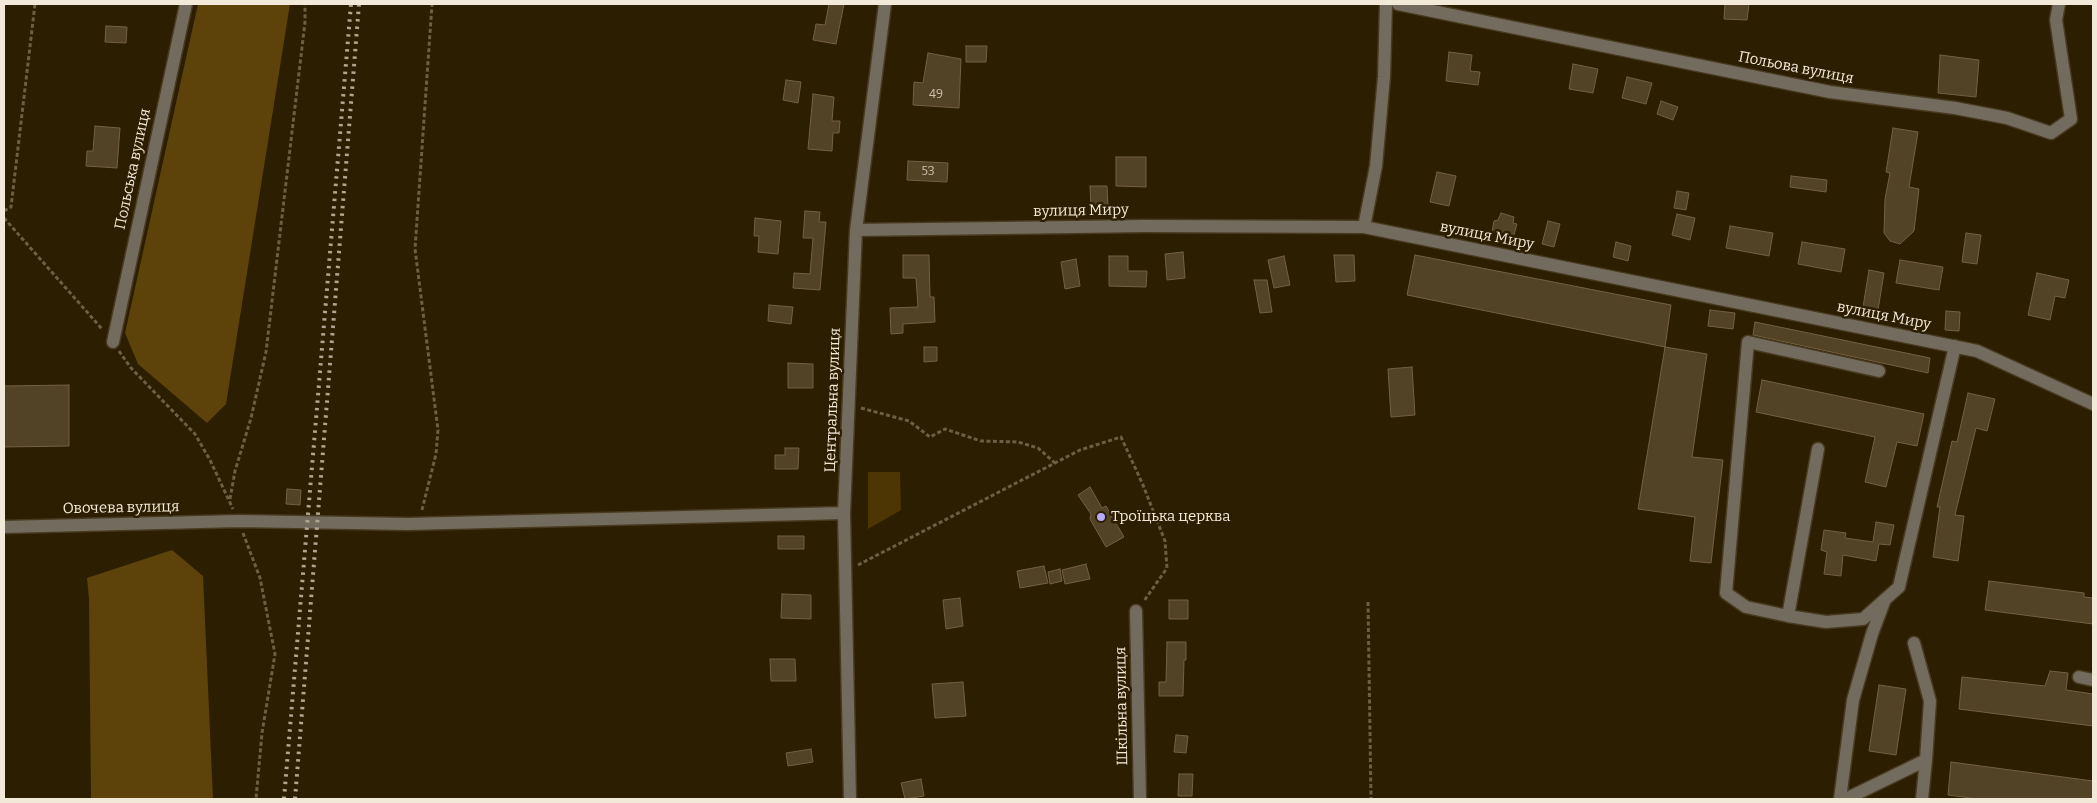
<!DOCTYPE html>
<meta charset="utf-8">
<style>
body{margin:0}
#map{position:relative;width:2097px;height:803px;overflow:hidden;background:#2c1e01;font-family:Bitter,serif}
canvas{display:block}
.frame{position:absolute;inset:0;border:5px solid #f3e9d9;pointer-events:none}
</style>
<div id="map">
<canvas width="2097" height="803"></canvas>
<div class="frame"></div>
</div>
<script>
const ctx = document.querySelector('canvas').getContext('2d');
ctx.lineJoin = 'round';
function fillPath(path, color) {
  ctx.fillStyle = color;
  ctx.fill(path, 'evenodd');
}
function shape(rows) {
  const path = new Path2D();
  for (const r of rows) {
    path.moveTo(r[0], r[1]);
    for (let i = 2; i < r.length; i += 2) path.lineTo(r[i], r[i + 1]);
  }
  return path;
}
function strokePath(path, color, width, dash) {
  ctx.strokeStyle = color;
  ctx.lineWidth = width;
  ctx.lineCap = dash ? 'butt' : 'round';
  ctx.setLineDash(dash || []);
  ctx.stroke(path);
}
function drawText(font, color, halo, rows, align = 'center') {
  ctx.font = font + ' Bitter,serif';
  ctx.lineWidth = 5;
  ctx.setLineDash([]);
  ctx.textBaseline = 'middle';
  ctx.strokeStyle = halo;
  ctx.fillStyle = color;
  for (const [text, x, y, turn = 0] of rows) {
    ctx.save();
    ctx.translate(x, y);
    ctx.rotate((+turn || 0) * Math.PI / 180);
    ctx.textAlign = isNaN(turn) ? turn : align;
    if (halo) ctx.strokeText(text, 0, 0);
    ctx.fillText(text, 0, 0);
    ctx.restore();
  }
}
fillPath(shape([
 [868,472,900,472,901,510,868,529]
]), '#4d3603');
fillPath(shape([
 [198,4,290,4,226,404,207,423,138,364,125,333],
 [172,550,203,576,213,799,91,799,89,599,87,578]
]), '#5d430a');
const building = shape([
 [829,4,844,4,836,44,813,40,816,24,825,25,829,4],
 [1725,4,1749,4,1747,20,1724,19,1725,4],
 [106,26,127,27,126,43,105,42,106,26],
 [966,46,987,46,986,62,966,62,966,46],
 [1449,52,1472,55,1470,71,1480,72,1478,85,1446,81,1449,52],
 [928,53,961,59,959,108,913,105,914,82,923,83,928,53],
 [1940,55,1979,60,1976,97,1938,93,1940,55],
 [1573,64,1598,69,1593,93,1569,89,1573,64],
 [1627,77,1652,83,1646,104,1622,98,1627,77],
 [786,80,801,82,798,103,783,100,786,80],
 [813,94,834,97,832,121,840,121,839,133,833,133,832,151,808,149,813,94],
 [1661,101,1678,107,1673,120,1657,114,1661,101],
 [95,126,120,128,117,168,86,166,87,151,93,151,95,126],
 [1893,128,1918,132,1909,187,1919,189,1914,231,1900,244,1890,241,1884,233,1885,199,1890,173,1886,172,1893,128],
 [1116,157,1146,157,1146,187,1116,186,1116,157],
 [908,161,948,163,947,182,907,180,908,161],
 [1437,172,1456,176,1449,206,1430,202,1437,172],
 [1791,176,1827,180,1826,192,1790,187,1791,176],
 [1090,186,1107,186,1108,207,1091,207,1090,186],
 [1677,191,1689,193,1686,210,1674,208,1677,191],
 [805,211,820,212,819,222,826,222,820,290,793,288,794,273,810,274,813,238,803,238,805,211],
 [1501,213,1514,217,1513,223,1517,224,1513,238,1492,232,1494,221,1498,220,1501,213],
 [1677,214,1695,218,1690,240,1672,235,1677,214],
 [755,218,781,221,778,254,758,252,759,236,754,236,755,218],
 [1548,221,1560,224,1554,247,1542,244,1548,221],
 [1730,226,1773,233,1769,256,1726,248,1730,226],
 [1966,233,1981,235,1977,264,1962,262,1966,233],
 [1616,242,1631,246,1628,261,1613,257,1616,242],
 [1802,242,1845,249,1841,272,1798,264,1802,242],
 [1183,252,1185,278,1167,280,1165,254,1183,252],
 [903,255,929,255,930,297,934,297,935,322,903,324,903,333,891,334,890,308,918,307,916,278,903,278,903,255],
 [1334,255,1354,255,1355,281,1336,282,1334,255],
 [1415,255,1671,305,1665,347,1407,295,1415,255],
 [1109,256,1128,256,1128,271,1147,271,1146,287,1109,286,1109,256],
 [1284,256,1290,285,1274,288,1268,260,1284,256],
 [1076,259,1080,286,1065,289,1061,262,1076,259],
 [1900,260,1943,267,1939,290,1896,283,1900,260],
 [1869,270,1884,273,1878,310,1863,307,1869,270],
 [2037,273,2069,280,2065,298,2055,296,2050,320,2028,315,2037,273],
 [1254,280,1267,280,1272,312,1260,313,1254,280],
 [769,305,793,307,791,324,768,321,769,305],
 [1710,310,1735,313,1733,329,1708,326,1710,310],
 [1946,311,1960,312,1959,331,1945,330,1946,311],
 [1755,322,1930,358,1928,373,1753,335,1755,322],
 [924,347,937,347,937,361,924,362,924,347],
 [1665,347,1707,354,1692,457,1723,460,1711,563,1690,561,1695,517,1638,509,1665,347],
 [788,363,813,364,813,388,788,388,788,363],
 [1412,367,1415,415,1391,417,1388,369,1412,367],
 [1762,380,1924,414,1917,446,1897,442,1886,487,1865,482,1875,437,1756,412,1762,380],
 [69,385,69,446,4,447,4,386,69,385],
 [1968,393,1995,399,1987,431,1976,428,1955,515,1964,516,1958,561,1933,557,1940,507,1937,507,1952,441,1957,442,1968,393],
 [785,448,799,448,798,469,775,469,775,455,785,455,785,448],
 [1090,487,1102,508,1106,506,1124,537,1106,547,1090,519,1091,514,1078,495,1090,487],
 [287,489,301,490,300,505,286,504,287,489],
 [1876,522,1894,525,1890,545,1879,544,1876,561,1843,555,1841,576,1824,574,1827,552,1821,550,1824,530,1846,533,1845,538,1873,542,1876,522],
 [778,536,804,536,804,549,778,549,778,536],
 [1086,564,1090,579,1065,584,1062,570,1086,564],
 [1044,566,1048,583,1020,588,1017,571,1044,566],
 [1060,569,1062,581,1050,584,1048,572,1060,569],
 [1989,581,2084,593,2084,597,2093,598,2093,624,1985,610,1989,581],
 [782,594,811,595,811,619,781,618,782,594],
 [960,598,963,626,946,629,943,600,960,598],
 [1169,600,1188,600,1188,619,1169,619,1169,600],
 [1167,642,1186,642,1186,660,1184,660,1183,696,1159,696,1159,682,1166,682,1167,642],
 [770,659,795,659,796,681,771,681,770,659],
 [2050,671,2068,673,2066,690,2093,694,2093,726,1959,709,1962,677,2045,686,2050,671],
 [963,682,966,716,935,718,932,684,963,682],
 [1879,685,1906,689,1896,755,1869,751,1879,685],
 [1176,735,1188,736,1186,753,1174,752,1176,735],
 [811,749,813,762,788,766,786,753,811,749],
 [1951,762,2093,781,2093,799,1978,799,1948,795,1951,762],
 [1179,774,1193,774,1192,796,1178,796,1179,774],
 [921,779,924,796,905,799,901,783,921,779]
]);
fillPath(building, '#534326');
strokePath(building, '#726143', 1);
const minor = shape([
 [1398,4,1830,92,1955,108,2007,118,2051,133,2071,119,2056,20,2059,4],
 [1364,227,1376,166,1384,77,1386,4],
 [856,230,1144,226,1364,227,1977,351,2093,404],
 [113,342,186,4],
 [1818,449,1788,616,1826,622,1863,619,1899,587,1955,346],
 [4,527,239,521,408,524,844,513],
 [1136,611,1140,799],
 [1788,616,1746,607,1726,593,1748,342,1879,371],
 [1914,643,1930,701,1926,760],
 [2079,677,2093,680],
 [850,799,844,513,856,230,885,4],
 [1840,799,1853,700,1872,634,1884,602],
 [1846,799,1926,760,1922,799]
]);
strokePath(minor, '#483a1f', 15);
strokePath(shape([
 [4,211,11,207,35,4],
 [4,218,102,329],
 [119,351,131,368,195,434,210,460,233,509],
 [861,408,909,421,930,437,945,429,981,441,1018,442,1038,448,1055,463],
 [230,499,235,471,251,418,266,352,305,22,305,4],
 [422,510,436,454,438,430,415,249,432,4],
 [243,533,260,578,275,654,262,733,256,799],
 [858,565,1080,450,1121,437,1143,485,1165,541,1167,568,1144,601],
 [1368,602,1371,799]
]), '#6c5f46', 3, [4, 2.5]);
strokePath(minor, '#736b5e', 12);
strokePath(shape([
 [284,799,351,4],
 [295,799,359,4]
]), '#b0a591', 4, [2.5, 5]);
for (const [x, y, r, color] of [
 [1101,517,5,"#b7abf7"]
]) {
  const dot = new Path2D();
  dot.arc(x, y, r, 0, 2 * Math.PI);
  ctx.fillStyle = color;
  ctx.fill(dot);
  strokePath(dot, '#2c1e01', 2);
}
drawText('12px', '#cbc0ac', null, [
 ["49",936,95],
 ["53",928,172]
]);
drawText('15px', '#f3e9d9', '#2c1e01', [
 ["Польова вулиця",1796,68,11],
 ["Польська вулиця",133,169,-78],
 ["вулиця Миру",1081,211,-1],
 ["вулиця Миру",1487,236,11],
 ["вулиця Миру",1884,316,11],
 ["Центральна вулиця",833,400,-88],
 ["Овочева вулиця",121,508,-1],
 ["Шкільна вулиця",1122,706,-91]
]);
drawText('15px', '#f3e9d9', '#2c1e01', [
 ["Троїцька церква",1111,517]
], 'left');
</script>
